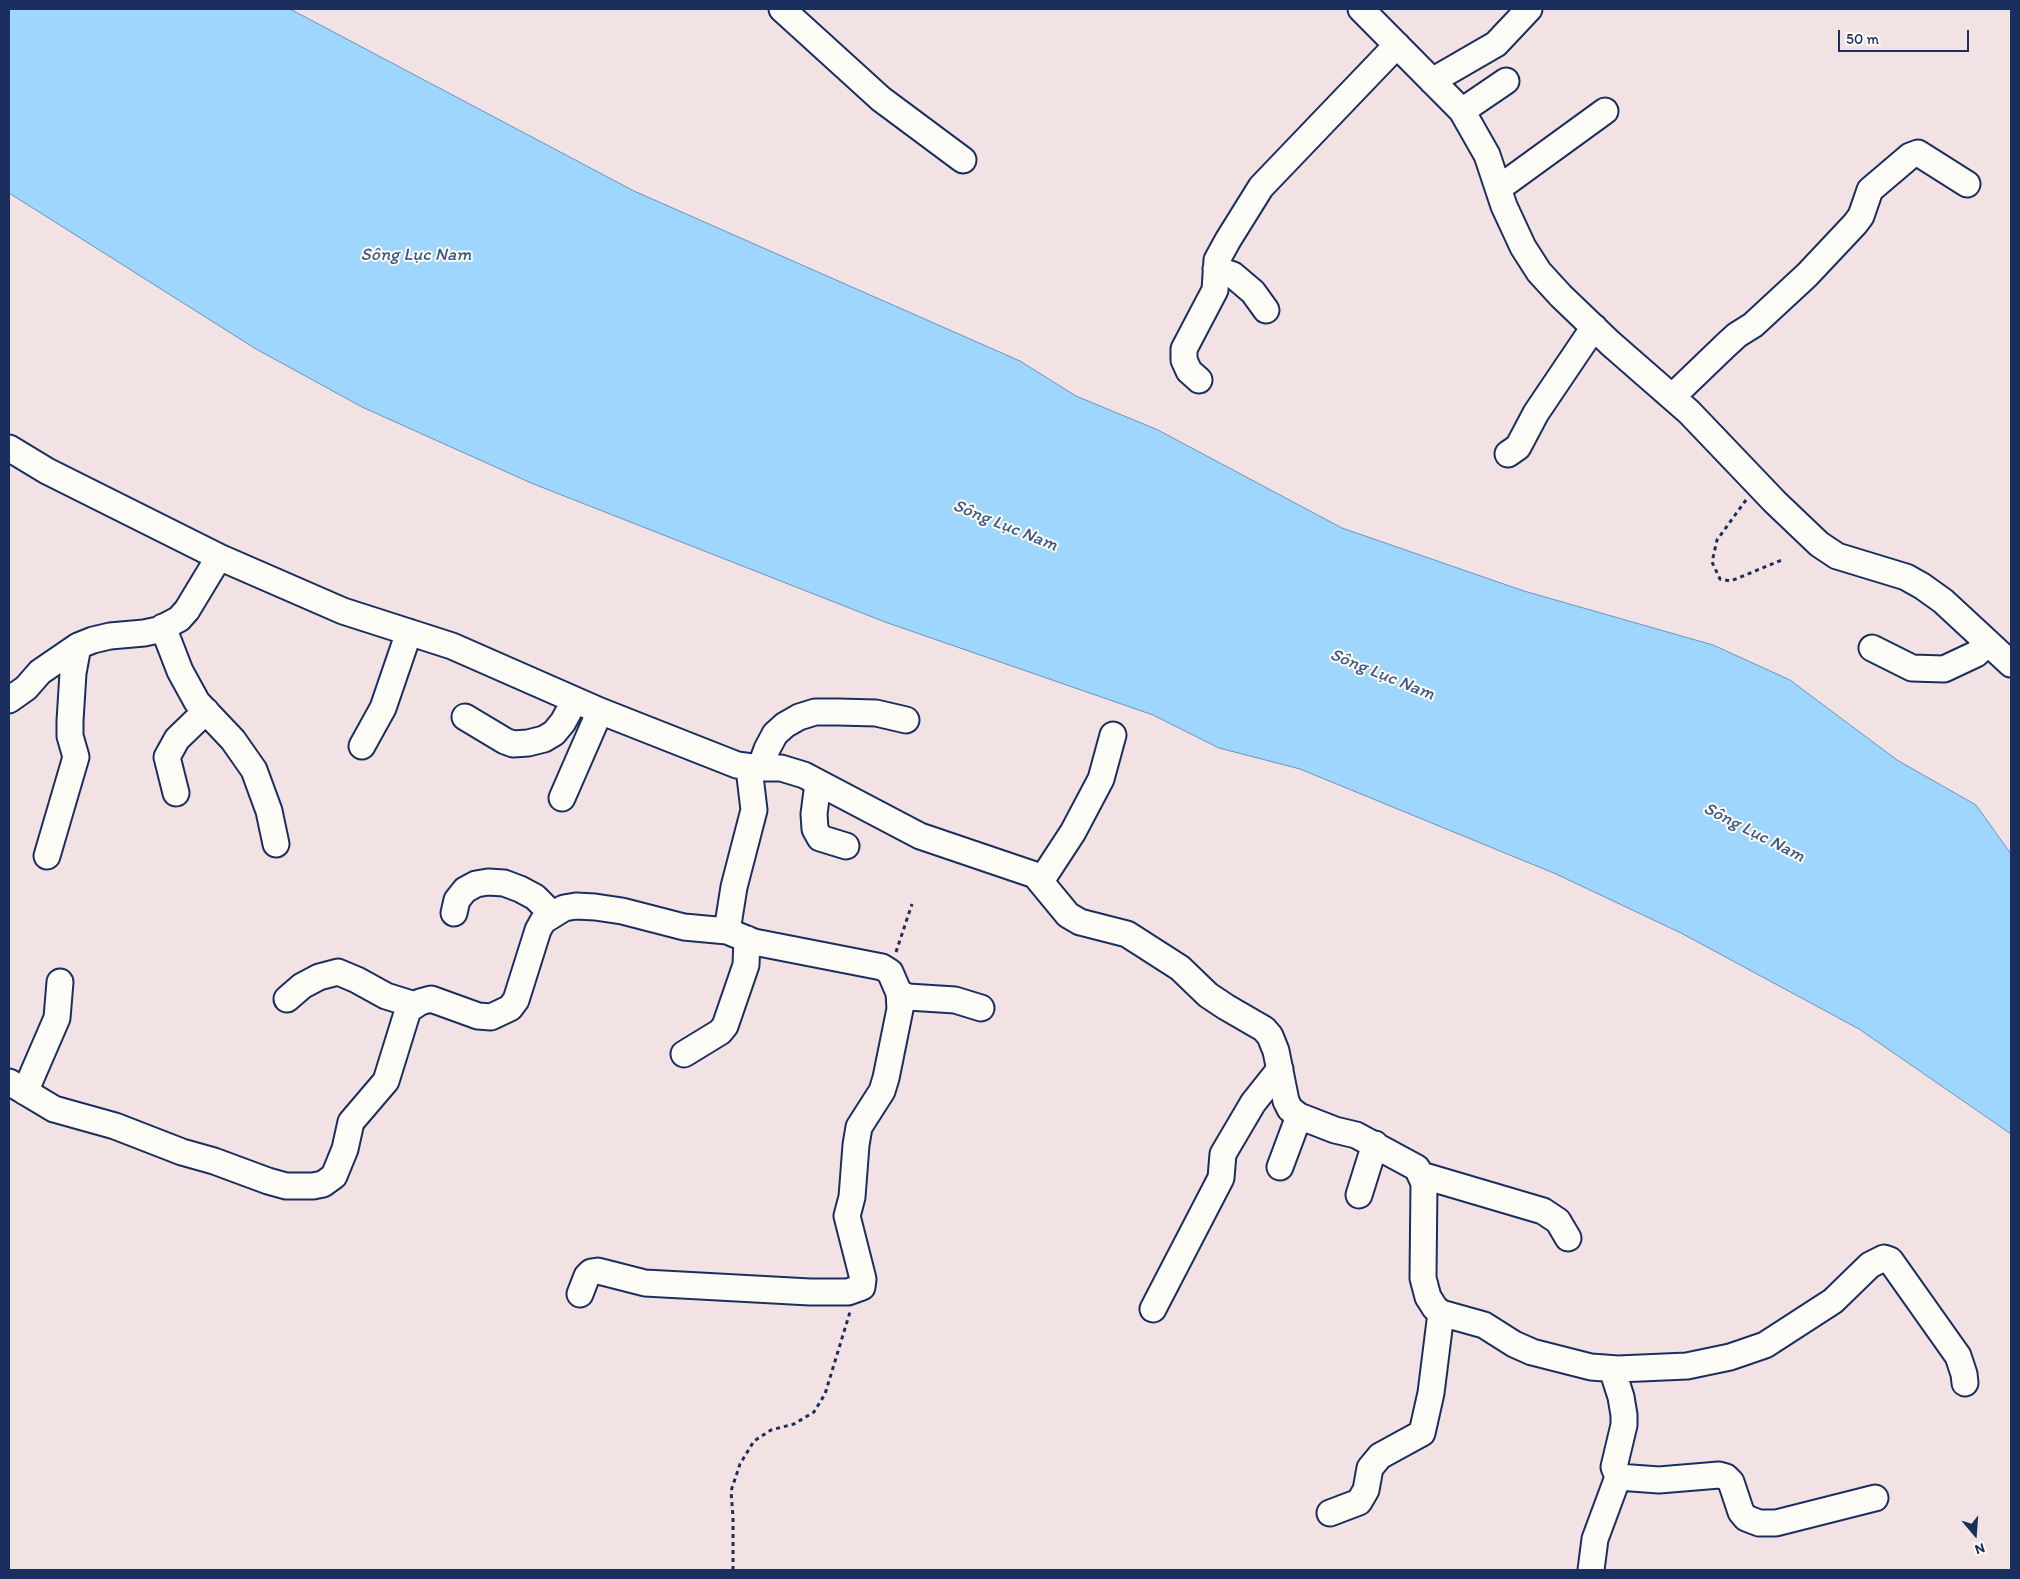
<!DOCTYPE html>
<meta charset="utf-8">
<style>
body{margin:0}
#map{position:relative;width:2020px;height:1579px;overflow:hidden;background:#f3e2e4;font-family:Itim,sans-serif}
canvas{display:block}
.frame{position:absolute;inset:0;border:10px solid #1b2f5e;pointer-events:none}
.north{position:absolute;left:1950px;top:1509px;width:50px;height:50px;-webkit-text-stroke:4px #fdfcf7;paint-order:stroke;rotate:162deg;font-size:14px;font-weight:700;line-height:20px;text-align:center;color:#1b2f5e}
.north::after{content:'';display:block;margin:auto;width:18px;height:22px;background:#1b2f5e;clip-path:polygon(50% 0,100% 100%,50% 72%,0 100%)}
.scale{position:absolute;left:1838px;top:30px;width:131px;height:22px;box-sizing:border-box;border:2px solid #1b2f5e;border-top:0;padding-left:6px;font-size:15px;line-height:18px;white-space:nowrap;color:#1b2f5e;-webkit-text-stroke:4px #fdfcf7;paint-order:stroke}
</style>
<div id="map">
<canvas width="2020" height="1579"></canvas>
<div class="frame"></div>
<div class="north">N</div>
<div class="scale">50 m</div>
</div>
<script>
const ctx = document.querySelector('canvas').getContext('2d');
ctx.lineJoin = 'round';
function fillPath(path, color) {
  ctx.fillStyle = color;
  ctx.fill(path, 'evenodd');
}
function shape(rows) {
  const path = new Path2D();
  for (const r of rows) {
    path.moveTo(r[0], r[1]);
    for (let i = 2; i < r.length; i += 2) path.lineTo(r[i], r[i + 1]);
  }
  return path;
}
function strokePath(path, color, width, dash) {
  ctx.strokeStyle = color;
  ctx.lineWidth = width;
  ctx.lineCap = dash ? 'butt' : 'round';
  ctx.setLineDash(dash || []);
  ctx.stroke(path);
}
function drawText(font, color, halo, rows, align = 'center') {
  ctx.font = font + ' Itim,sans-serif';
  ctx.lineWidth = 4;
  ctx.setLineDash([]);
  ctx.textBaseline = 'middle';
  ctx.strokeStyle = halo;
  ctx.fillStyle = color;
  for (const [text, x, y, turn = 0] of rows) {
    ctx.save();
    ctx.translate(x, y);
    ctx.rotate((+turn || 0) * Math.PI / 180);
    ctx.textAlign = isNaN(turn) ? turn : align;
    if (halo) ctx.strokeText(text, 0, 0);
    ctx.fillText(text, 0, 0);
    ctx.restore();
  }
}
const water = shape([
 [9,9,290,9,634,191,1020,361,1076,396,1158,430,1342,528,1524,591,1713,645,1790,680,1897,760,1976,805,2011,854,2011,1134,1859,1029,1681,933,1556,874,1300,769,1219,748,1153,715,885,622,531,483,362,407,256,349,9,193,9,9]
]);
fillPath(water, '#9ed6fe');
strokePath(water, '#6a93be', 1);
const minor = shape([
 [782,9,881,99,963,160],
 [1361,9,1462,111,1487,155,1504,206,1523,247,1539,272,1561,296,1610,343,1689,412,1775,502,1819,544,1837,556,1906,577,1922,586,1943,601,2011,664],
 [1432,81,1496,44,1529,9],
 [1462,111,1506,81],
 [1499,188,1605,111],
 [1216,269,1233,275,1253,292,1266,310],
 [1199,380,1189,371,1184,360,1184,349,1215,290,1217,260,1228,240,1261,187,1397,45],
 [1672,397,1725,346,1737,335,1753,325,1807,275,1855,224,1861,216,1870,190,1910,156,1918,153,1967,184],
 [9,448,47,471,219,557,343,611,452,646,600,711,737,765,760,768,781,768,804,775,920,836,1035,875,1068,915,1080,922,1127,934,1180,968,1208,995,1226,1007,1264,1029,1270,1036,1276,1051,1286,1101,1290,1109,1299,1116,1335,1130,1356,1135,1417,1168,1424,1183,1423,1278,1428,1297,1435,1308,1441,1313,1484,1325,1514,1344,1532,1352,1591,1367,1618,1369,1687,1366,1730,1357,1765,1345,1833,1301,1870,1265,1884,1258,1890,1260,1958,1356,1964,1374,1965,1383],
 [1508,454,1518,447,1536,413,1594,327],
 [163,627,180,671,197,702,233,740,254,770,269,811,276,844],
 [1872,648,1912,668,1944,669,1976,654,1988,643],
 [9,700,26,688,40,672,78,646,93,640,110,636,144,633,158,630,179,619,187,610,219,557],
 [465,717,505,741,513,744,528,743,544,739,554,733,563,722,575,700],
 [362,746,383,708,409,632],
 [760,768,767,749,775,734,785,725,799,717,815,712,838,712,876,713,906,720],
 [818,783,814,814,815,829,820,838,846,846],
 [176,793,167,757,177,739,206,711],
 [562,798,600,711],
 [47,856,76,757,70,736,70,721,73,673,78,646],
 [1041,881,1073,832,1101,779,1113,735],
 [454,913,457,900,465,890,476,884,488,882,504,883,520,889,535,897,552,914],
 [727,931,734,887,754,810,749,768],
 [899,993,908,997,955,1000,981,1008],
 [287,999,302,986,319,977,338,972,357,980,386,996,415,1005],
 [684,1054,720,1032,725,1026,746,965,747,939],
 [9,1082,54,1109,115,1126,182,1152,214,1161,268,1181,286,1186,313,1186,323,1184,334,1176,345,1149,351,1122,386,1081,408,1010,420,1002,431,999,478,1016,491,1017,510,1008,516,1000,538,930,543,921,564,908,576,906,595,907,622,911,684,927,727,931,754,942,882,967,890,972,899,993,900,1009,886,1078,882,1091,859,1127,856,1145,852,1197,847,1216,863,1279,862,1287,848,1292,810,1292,645,1283,598,1271,591,1272,587,1276,580,1294],
 [25,1092,57,1018,60,982],
 [1280,1167,1299,1116],
 [1421,1175,1543,1211,1558,1221,1568,1238],
 [1359,1195,1375,1144],
 [1153,1309,1221,1178,1223,1154,1253,1103,1280,1069],
 [1612,1369,1621,1397,1624,1415,1624,1425,1614,1467,1618,1477,1659,1480,1719,1475,1726,1477,1731,1482,1741,1512,1746,1518,1759,1523,1776,1523,1875,1498],
 [1330,1513,1359,1502,1366,1490,1370,1468,1380,1456,1422,1433,1431,1393,1441,1313],
 [1591,1570,1595,1539,1618,1477]
]);
strokePath(minor, '#1b2f5e', 29);
strokePath(shape([
 [1746,500,1717,540,1712,562,1720,579,1731,581,1784,559],
 [896,952,912,904],
 [733,1570,733,1517,731,1491,740,1464,754,1441,771,1430,794,1424,814,1412,825,1394,850,1312]
]), '#1b2f5e', 3, [4, 4]);
strokePath(minor, '#fdfcf7', 25);
drawText('italic 18px', '#3c5986', '#fdfcf7', [
 ["Sông Lục Nam",416,255],
 ["Sông Lục Nam",1005,526,22],
 ["Sông Lục Nam",1382,675,22],
 ["Sông Lục Nam",1754,833,27]
]);
</script>
